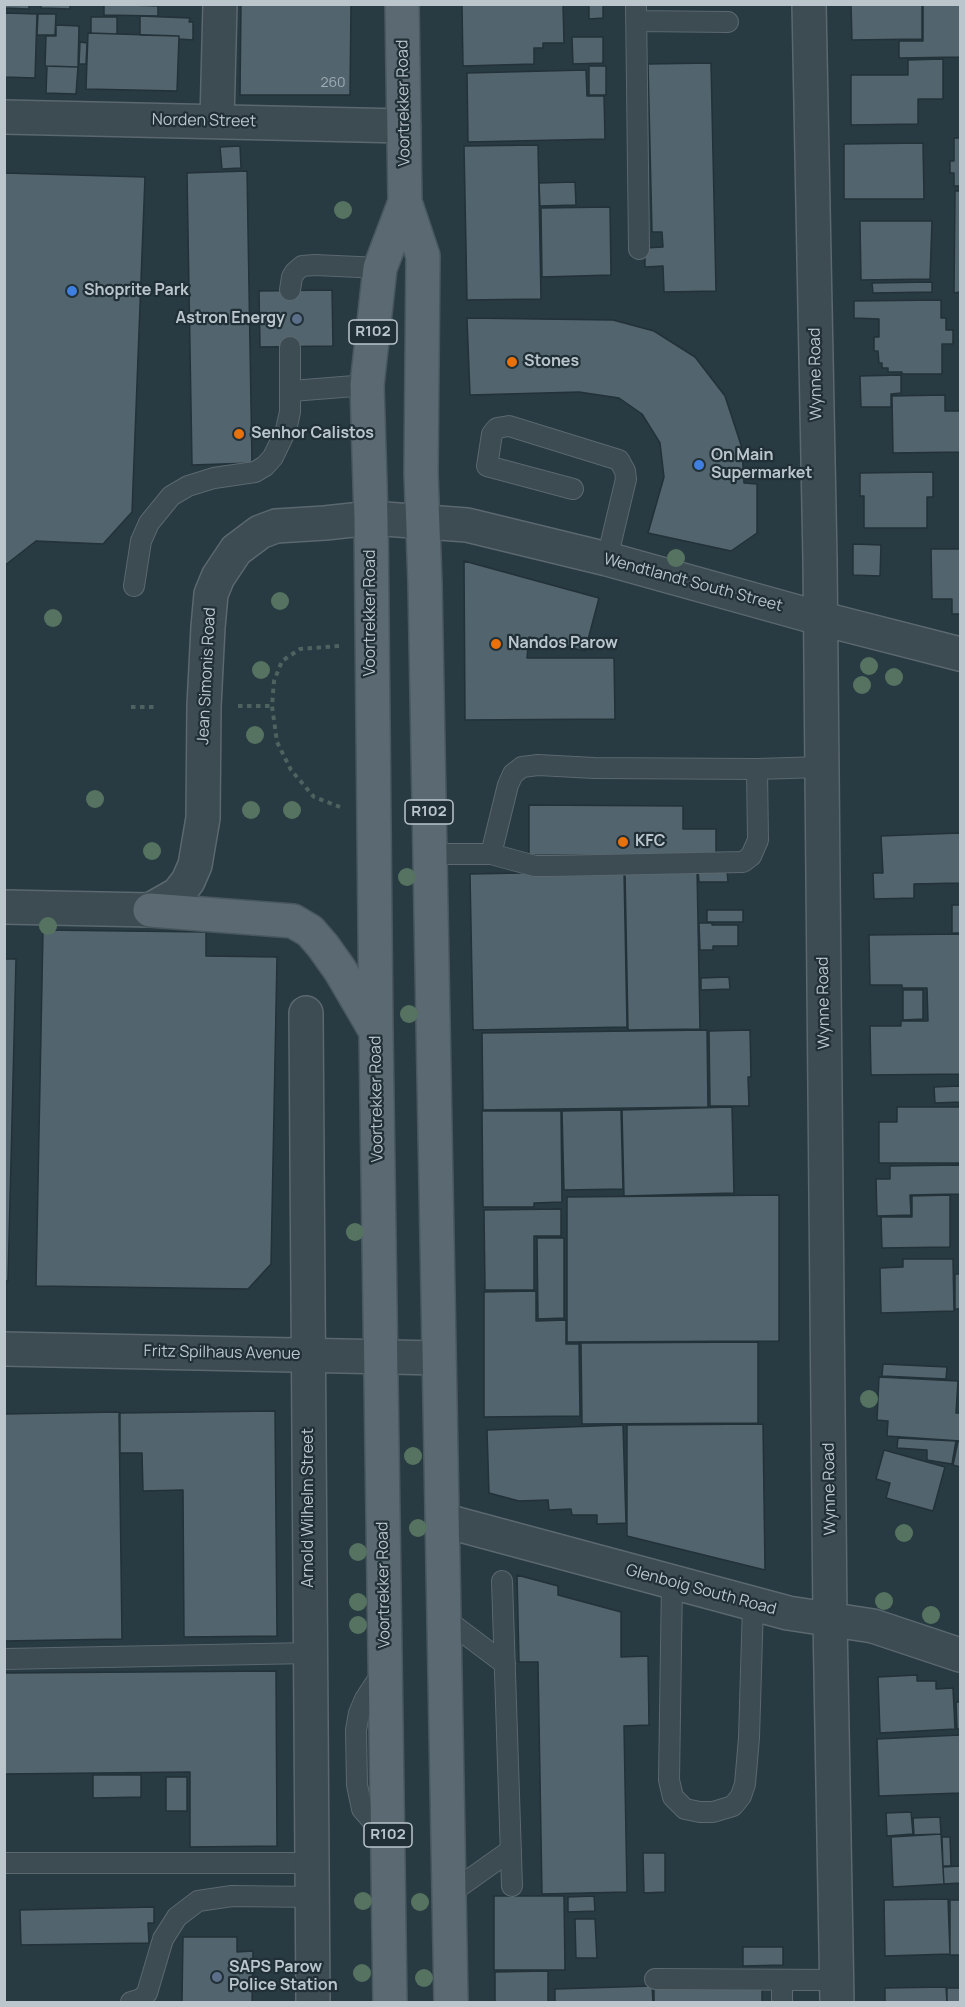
<!DOCTYPE html>
<style>
body{margin:0}
#map{position:relative;width:965px;height:2007px;overflow:hidden;background:#283a42;font-family:Manrope,sans-serif}
canvas{display:block}
.frame{position:absolute;inset:0;border:6px solid #bac5cc;pointer-events:none}
</style>
<div id="map">
<canvas width="965" height="2007"></canvas>
<div class="frame"></div>
</div>
<script>
const ctx = document.querySelector('canvas').getContext('2d');
ctx.lineJoin = 'round';
function fillPath(path, color) {
  ctx.fillStyle = color;
  ctx.fill(path, 'evenodd');
}
function shape(rows) {
  const path = new Path2D();
  for (const r of rows) {
    path.moveTo(r[0], r[1]);
    for (let i = 2; i < r.length; i += 2) path.lineTo(r[i], r[i + 1]);
  }
  return path;
}
function strokePath(path, color, width, dash) {
  ctx.strokeStyle = color;
  ctx.lineWidth = width;
  ctx.lineCap = dash ? 'butt' : 'round';
  ctx.setLineDash(dash || []);
  ctx.stroke(path);
}
function drawText(font, color, halo, rows, align = 'center') {
  ctx.font = font + ' Manrope,sans-serif';
  ctx.lineWidth = 4.5;
  ctx.setLineDash([]);
  ctx.textBaseline = 'middle';
  ctx.strokeStyle = halo;
  ctx.fillStyle = color;
  for (const [text, x, y, turn = 0] of rows) {
    ctx.save();
    ctx.translate(x, y);
    ctx.rotate((+turn || 0) * Math.PI / 180);
    ctx.textAlign = isNaN(turn) ? turn : align;
    if (halo) ctx.strokeText(text, 0, 0);
    ctx.fillText(text, 0, 0);
    ctx.restore();
  }
}
const building = shape([
 [4,4,29,4,29,9,4,8,4,4],
 [41,4,70,4,70,9,41,8,41,4],
 [104,4,158,6,158,16,104,15,104,4],
 [241,4,351,4,350,95,240,95,241,4],
 [462,4,563,4,564,43,543,43,543,48,534,48,534,64,463,66,462,4],
 [589,4,603,4,603,18,589,19,589,4],
 [851,4,922,4,922,39,852,40,851,4],
 [923,4,960,4,960,57,899,58,899,41,923,41,923,4],
 [4,13,37,14,35,78,4,77,4,13],
 [38,14,56,14,55,35,37,35,38,14],
 [140,16,190,18,189,22,193,22,193,40,179,39,179,36,140,35,140,16],
 [91,17,117,17,117,34,91,33,91,17],
 [56,25,79,26,78,67,45,66,46,36,56,36,56,25],
 [88,33,179,36,177,91,86,89,88,33],
 [572,37,603,37,603,63,573,64,572,37],
 [80,42,87,43,86,64,79,64,80,42],
 [943,59,943,99,918,99,918,124,851,125,851,75,908,75,908,60,943,59],
 [711,63,716,291,664,292,663,266,645,267,645,248,663,247,662,232,652,232,648,64,711,63],
 [47,66,78,67,76,94,46,93,47,66],
 [589,66,606,66,606,95,589,95,589,66],
 [586,70,587,96,604,96,605,139,468,142,467,73,586,70],
 [954,138,960,138,960,186,954,186,954,173,950,173,950,161,954,161,954,138],
 [923,143,924,199,844,199,844,144,923,143],
 [538,145,541,299,467,300,464,146,538,145],
 [240,146,241,168,222,169,220,147,240,146],
 [247,171,252,463,192,465,187,173,247,171],
 [4,173,145,177,132,512,103,544,36,541,4,566,4,173],
 [575,182,576,205,540,206,539,183,575,182],
 [955,191,960,191,960,292,954,293,955,191],
 [610,207,611,275,542,277,541,208,610,207],
 [860,221,932,221,930,279,861,280,860,221],
 [932,282,932,292,873,293,872,283,932,282],
 [332,290,333,346,260,347,259,291,332,290],
 [941,300,941,318,946,318,946,330,953,330,953,344,942,344,942,374,902,374,902,372,888,372,888,368,882,368,882,363,879,363,878,351,874,351,874,337,879,337,879,319,854,318,854,301,941,300],
 [467,318,613,320,654,331,695,357,725,396,742,448,744,483,757,484,757,533,731,551,648,533,664,477,660,443,642,414,619,398,579,392,470,395,467,318],
 [901,375,901,393,891,394,891,407,861,407,860,376,901,375],
 [945,395,945,411,960,411,960,452,893,453,892,396,945,395],
 [933,472,933,497,927,497,927,528,864,528,864,496,860,496,860,473,933,472],
 [853,544,881,545,880,576,853,575,853,544],
 [931,549,960,549,960,614,952,614,952,599,932,599,931,549],
 [464,561,599,598,585,651,529,637,527,658,614,658,615,719,465,720,464,561],
 [529,805,683,806,683,829,716,829,716,856,529,855,529,805],
 [960,833,960,883,914,884,914,898,874,899,873,873,883,873,881,836,960,833],
 [697,870,700,1029,628,1030,625,871,697,870],
 [624,871,627,1027,473,1030,470,874,624,871],
 [698,871,727,871,728,882,699,882,698,871],
 [952,905,960,905,960,933,952,933,952,905],
 [707,910,743,910,743,922,707,922,707,910],
 [699,923,712,923,712,925,738,925,738,946,713,946,713,950,700,950,699,923],
 [43,930,206,932,206,956,277,957,271,1264,248,1289,36,1286,43,930],
 [960,934,960,1074,871,1075,870,1026,901,1026,901,1021,928,1021,927,988,902,988,902,985,870,985,869,935,960,934],
 [4,959,16,959,8,1281,4,1281,4,959],
 [729,977,730,989,701,990,701,978,729,977],
 [903,990,923,990,923,1019,903,1020,903,990],
 [707,1030,708,1107,483,1110,482,1033,707,1030],
 [750,1030,751,1077,748,1077,749,1106,710,1106,709,1031,750,1030],
 [960,1086,960,1102,935,1103,934,1087,960,1086],
 [732,1107,734,1193,624,1196,622,1110,732,1107],
 [897,1107,960,1107,960,1163,879,1163,879,1122,897,1122,897,1107],
 [621,1110,623,1189,564,1190,562,1111,621,1110],
 [482,1111,561,1111,562,1202,534,1203,534,1207,483,1207,482,1111],
 [960,1165,960,1194,910,1195,911,1215,877,1216,876,1179,890,1179,890,1166,960,1165],
 [779,1195,779,1341,567,1342,567,1197,779,1195],
 [950,1195,950,1247,882,1248,881,1217,912,1217,912,1196,950,1195],
 [561,1209,561,1236,534,1236,534,1290,485,1290,484,1210,561,1209],
 [537,1238,564,1238,564,1318,538,1319,537,1238],
 [903,1259,953,1259,954,1311,881,1313,880,1268,903,1267,903,1259],
 [955,1274,960,1274,960,1309,955,1309,955,1274],
 [536,1291,536,1321,566,1320,566,1344,579,1344,580,1416,484,1417,484,1292,536,1291],
 [758,1342,758,1423,582,1424,581,1343,758,1342],
 [883,1364,947,1367,946,1379,882,1376,883,1364],
 [879,1377,958,1381,956,1413,960,1413,960,1441,887,1436,888,1421,877,1420,879,1377],
 [275,1411,277,1636,184,1637,183,1490,143,1491,142,1453,120,1453,120,1413,275,1411],
 [119,1412,122,1639,4,1641,4,1414,119,1412],
 [763,1424,765,1570,627,1536,627,1425,763,1424],
 [623,1425,626,1523,597,1524,597,1515,572,1515,571,1509,549,1510,548,1500,519,1501,489,1493,487,1430,623,1425],
 [898,1438,956,1441,952,1464,927,1460,927,1450,897,1448,898,1438],
 [958,1441,960,1442,960,1467,953,1465,958,1441],
 [884,1450,945,1467,933,1511,886,1498,890,1483,876,1479,884,1450],
 [517,1575,558,1586,558,1595,621,1612,621,1657,648,1656,649,1725,624,1726,627,1892,542,1894,538,1662,519,1662,517,1575],
 [276,1671,277,1846,190,1847,190,1772,4,1774,4,1673,276,1671],
 [917,1675,917,1681,936,1681,936,1689,953,1688,955,1729,880,1733,878,1677,917,1675],
 [956,1702,960,1702,960,1729,957,1729,956,1702],
 [960,1735,960,1793,879,1796,877,1739,960,1735],
 [93,1775,141,1775,141,1797,93,1798,93,1775],
 [166,1777,187,1777,187,1811,166,1811,166,1777],
 [911,1812,913,1834,887,1836,886,1813,911,1812],
 [940,1817,941,1834,914,1835,913,1818,940,1817],
 [941,1834,944,1884,893,1887,891,1837,941,1834],
 [942,1837,950,1837,951,1866,943,1866,942,1837],
 [643,1853,665,1853,665,1892,644,1893,643,1853],
 [960,1866,960,1883,944,1884,943,1867,960,1866],
 [494,1896,564,1896,565,1970,494,1970,494,1896],
 [594,1896,595,1911,568,1912,568,1897,594,1896],
 [948,1899,950,1954,885,1956,884,1900,948,1899],
 [950,1900,960,1900,960,1955,950,1955,950,1900],
 [154,1907,154,1923,148,1923,149,1943,21,1945,20,1910,154,1907],
 [575,1919,595,1919,597,1958,576,1958,575,1919],
 [183,1937,237,1937,237,1952,253,1951,252,2002,182,2002,183,1937],
 [743,1947,783,1947,783,1965,743,1966,743,1947],
 [548,1971,548,2002,495,2002,495,1972,548,1971],
 [652,1986,653,2002,555,2002,555,1989,652,1986],
 [762,1987,762,2002,654,2002,654,1989,762,1987],
 [946,1987,947,2002,885,2002,885,1988,946,1987],
 [947,1988,960,1988,960,2002,947,2002,947,1988]
]);
fillPath(building, '#52646d');
strokePath(building, '#233239', 1.5);
const lane = shape([
 [636,4,639,249],
 [637,21,728,22],
 [290,290,292,277,295,272,302,266,315,265,380,268],
 [292,391,367,385],
 [573,489,487,466,492,434,497,428,509,426,619,460,625,471,626,479,607,559],
 [134,586,141,541,149,523,171,496,188,486,214,478,255,472,265,466,273,457,286,430,290,412,290,347],
 [429,854,491,854,508,785,513,774,522,767,538,765,594,768,757,769,821,767],
 [491,854,535,866,552,866,743,862,751,856,758,840,757,769],
 [502,1581,512,1886],
 [672,1582,669,1780,673,1797,685,1809,700,1812,713,1812,733,1806,741,1796,745,1784,749,1738,753,1604],
 [444,1618,505,1664],
 [4,1659,310,1653],
 [384,1670,365,1699,359,1713,356,1730,357,1785,362,1809,388,1839],
 [4,1863,312,1863],
 [449,1894,511,1850],
 [655,1979,837,1980],
 [782,1980,782,2002],
 [131,2002,141,1999,147,1993,163,1939,177,1917,198,1901,232,1896,312,1897]
]);
const street = shape([
 [809,4,820,560,830,1619,837,2002],
 [4,117,404,126],
 [217,121,220,4],
 [4,907,150,910,178,894,188,881,195,865,203,818,204,706,208,627,211,594,218,577,236,550,260,532,276,526,325,523,371,518,467,525,607,559,819,618,960,654],
 [306,1013,313,2002],
 [4,1349,439,1358],
 [442,1520,788,1613,873,1626,960,1655]
]);
const primary = shape([
 [402,4,405,202,423,256,421,473,425,584,451,2002],
 [150,910,293,921,310,931,323,946,340,970,375,1030],
 [390,2002,376,1032,371,518,367,385,380,268,405,202]
]);
strokePath(lane, '#5b686f', 22);
strokePath(street, '#5b686f', 36);
strokePath(primary, '#49575e', 36);
strokePath(shape([
 [339,646,300,649,282,661,274,681,272,706,277,742,291,770,314,797,340,807],
 [238,706,272,706],
 [131,707,157,707]
]), '#4d6360', 4, [4.5, 4.5]);
strokePath(lane, '#3d4b52', 20);
strokePath(street, '#3d4b52', 33);
strokePath(primary, '#5b6a72', 33);
ctx.fillStyle = '#557360';
for (const [x, y] of [
 [343,210],
 [676,558],
 [280,601],
 [53,618],
 [869,666],
 [261,670],
 [894,677],
 [862,685],
 [255,735],
 [95,799],
 [251,810],
 [292,810],
 [152,851],
 [407,877],
 [48,926],
 [409,1014],
 [355,1232],
 [869,1399],
 [413,1456],
 [418,1528],
 [904,1533],
 [358,1552],
 [884,1601],
 [358,1602],
 [931,1615],
 [358,1625],
 [363,1901],
 [420,1902],
 [362,1973],
 [424,1978]
]) {
  ctx.beginPath();
  ctx.arc(x, y, 9, 0, 2 * Math.PI);
  ctx.fill();
}
for (const [x, y, r, color] of [
 [72,291,6,"#3f7fe0"],
 [297,319,6,"#5c6f8a"],
 [512,362,6,"#e8710a"],
 [239,434,6,"#e8710a"],
 [699,465,6,"#3f7fe0"],
 [496,644,6,"#e8710a"],
 [623,842,6,"#e8710a"],
 [217,1977,6,"#5c6f8a"]
]) {
  const dot = new Path2D();
  dot.arc(x, y, r, 0, 2 * Math.PI);
  ctx.fillStyle = color;
  ctx.fill(dot);
  strokePath(dot, '#213037', 2);
}
drawText('14px', '#a0adb4', null, [
 ["260",333,83]
]);
for (const [x, y, w] of [
 [373,332,48],
 [429,812,48],
 [388,1835,48]
]) {
  const box = new Path2D();
  box.roundRect(x - w / 2, y - 12, w, 24, 4.5);
  ctx.fillStyle = '#213037';
  ctx.fill(box);
  strokePath(box, '#bac5cc', 1.5);
}
drawText('bold 15px', '#bac5cc', null, [
 ["R102",373,332],
 ["R102",429,812],
 ["R102",388,1835]
]);
drawText('16px', '#bac5cc', '#213037', [
 ["Voortrekker Road",404,103,-91],
 ["Norden Street",204,121,1],
 ["Wynne Road",816,374,-91],
 ["Wendtlandt South Street",693,583,15],
 ["Voortrekker Road",371,613,-90],
 ["Jean Simonis Road",207,676,-87],
 ["Wynne Road",824,1003,-91],
 ["Voortrekker Road",377,1099,-91],
 ["Fritz Spilhaus Avenue",222,1353,1],
 ["Wynne Road",830,1489,-91],
 ["Arnold Wilhelm Street",309,1508,-90],
 ["Voortrekker Road",384,1585,-91],
 ["Glenboig South Road",701,1590,15]
]);
drawText('bold 16px', '#bac5cc', '#213037', [
 ["Shoprite Park",84,291],
 ["Astron Energy",285,319,"right"],
 ["Stones",524,362],
 ["Senhor Calistos",251,434],
 ["On Main",711,456],
 ["Supermarket",711,474],
 ["Nandos Parow",508,644],
 ["KFC",635,842],
 ["SAPS Parow",229,1968],
 ["Police Station",229,1986]
], 'left');
</script>
